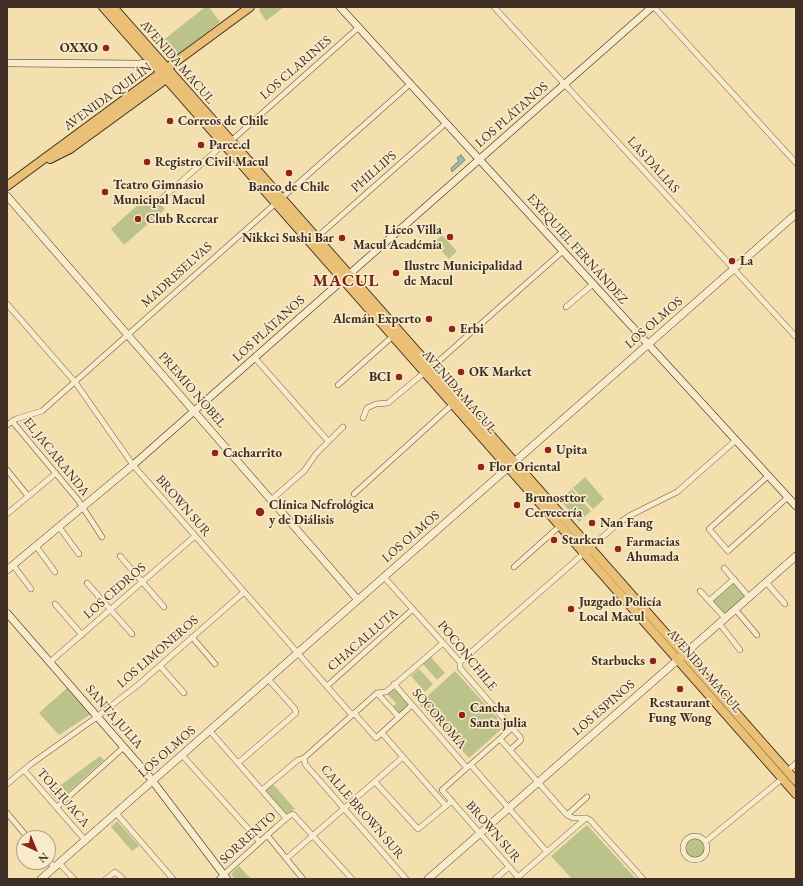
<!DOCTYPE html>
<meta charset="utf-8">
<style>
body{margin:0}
#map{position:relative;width:803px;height:886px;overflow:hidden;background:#f4e0ae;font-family:"EB Garamond",serif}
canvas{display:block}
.frame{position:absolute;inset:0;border:8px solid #402d24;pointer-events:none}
.north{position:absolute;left:16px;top:830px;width:40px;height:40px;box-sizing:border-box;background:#f8ebca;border:1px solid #ae9f88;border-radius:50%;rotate:136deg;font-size:11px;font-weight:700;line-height:16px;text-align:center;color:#402d24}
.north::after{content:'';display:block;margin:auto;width:14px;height:18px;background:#8f2418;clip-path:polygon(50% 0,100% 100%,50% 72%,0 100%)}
</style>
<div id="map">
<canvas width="803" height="886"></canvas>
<div class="frame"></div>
<div class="north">N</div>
</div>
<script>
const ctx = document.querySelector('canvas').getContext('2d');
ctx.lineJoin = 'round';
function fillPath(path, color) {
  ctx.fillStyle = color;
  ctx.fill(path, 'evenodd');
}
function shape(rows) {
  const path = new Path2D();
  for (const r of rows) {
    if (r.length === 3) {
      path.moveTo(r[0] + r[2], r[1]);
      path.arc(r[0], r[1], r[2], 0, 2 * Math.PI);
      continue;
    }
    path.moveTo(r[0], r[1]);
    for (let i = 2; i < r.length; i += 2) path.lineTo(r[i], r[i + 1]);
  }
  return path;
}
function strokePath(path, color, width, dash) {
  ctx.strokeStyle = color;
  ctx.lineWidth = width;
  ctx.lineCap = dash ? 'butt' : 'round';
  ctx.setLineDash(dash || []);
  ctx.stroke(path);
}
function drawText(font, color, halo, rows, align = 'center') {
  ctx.font = font + ' "EB Garamond",serif';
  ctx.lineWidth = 3.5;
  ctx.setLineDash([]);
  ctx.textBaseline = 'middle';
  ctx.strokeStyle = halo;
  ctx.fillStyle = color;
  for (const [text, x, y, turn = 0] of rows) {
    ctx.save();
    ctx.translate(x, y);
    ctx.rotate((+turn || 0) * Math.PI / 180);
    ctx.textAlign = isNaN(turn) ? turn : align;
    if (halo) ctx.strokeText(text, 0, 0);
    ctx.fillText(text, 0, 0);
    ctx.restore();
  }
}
fillPath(shape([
 [205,7,209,7,220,22,173,58,160,43],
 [261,7,284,7,266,21,259,10],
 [150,194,165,209,124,245,111,229],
 [442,235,457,251,449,259,434,243],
 [585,477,604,499,593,509,573,488],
 [572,489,591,511,579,522,560,500],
 [734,579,749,597,725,618,709,601],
 [431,657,445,673,437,680,423,664],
 [419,669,433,684,425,692,411,676],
 [455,671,505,726,469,758,419,704],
 [67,688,91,714,59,735,39,713],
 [394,688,410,704,400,714,393,707,396,703,387,694],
 [100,756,104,760,58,801,50,793],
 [272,783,295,809,286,814,265,790],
 [117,821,139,846,132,851,111,827],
 [587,825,636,879,572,879,551,856],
 [695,848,12],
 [239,866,251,879,235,879,231,874]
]), '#bbc28a');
const water = shape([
 [461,155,465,160,452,172,451,168,459,161,457,158,461,155]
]);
fillPath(water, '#9cbdaa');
strokePath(water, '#778374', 1);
const street = shape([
 [494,7,796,337],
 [654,7,796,163],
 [231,141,359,27],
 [159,201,224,144],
 [316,238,446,123],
 [7,304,75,382,133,465,352,715],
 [566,307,593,284],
 [255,358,328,441],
 [431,368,563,251],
 [338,385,393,336],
 [363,418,367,408,376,404,388,403,425,372],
 [12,421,78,500,102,537],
 [7,425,16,419,42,411,410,84],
 [7,470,28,496],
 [768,476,709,529,728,551,788,497],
 [354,494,454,403],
 [271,500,304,471,316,454,343,427],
 [7,514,56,473],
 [59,527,79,554],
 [36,546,55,572],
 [120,556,164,607],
 [13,565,31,589],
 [514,567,561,525],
 [724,568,749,597],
 [384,577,460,662,460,668,520,737,521,740,510,750],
 [766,582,785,604],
 [87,583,132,634],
 [700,591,725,618],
 [709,601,734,579],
 [55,604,82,635],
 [735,609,757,635],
 [719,623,740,650],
 [192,637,215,664],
 [50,662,195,536],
 [460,662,615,526,629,516,677,492,736,440],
 [160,666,184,693],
 [394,684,467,768],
 [327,686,413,609],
 [377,693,399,717],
 [354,713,376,738,412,705],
 [512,728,442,790,518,877],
 [210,731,286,818],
 [382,733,446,806],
 [500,739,567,815,573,818,586,818,590,820,643,879],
 [182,755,260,842],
 [304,758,305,764,406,879],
 [238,763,296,713,295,709,268,679],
 [471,765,547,852],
 [24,770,85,840],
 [788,771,796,763],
 [375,782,418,829,452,801],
 [7,784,31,764,94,719,138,685,244,592],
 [262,790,298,760,304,758,377,693,386,692,443,643],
 [57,807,124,747],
 [7,813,28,838],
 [116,813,173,879],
 [567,815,587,797],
 [267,835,303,879],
 [695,848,12],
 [705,842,783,778],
 [286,859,403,757],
 [48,860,54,867],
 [59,863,74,879],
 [517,878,586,818],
 [106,879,115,872,123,879],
 [219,879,273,830,289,816,293,814,352,879],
 [495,879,509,867]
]);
const secondary = shape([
 [340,7,796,506],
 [7,63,139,64,157,62],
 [7,196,358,600],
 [7,570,133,465,652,7],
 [7,613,148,775,227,879],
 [41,879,796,214],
 [428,879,796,556]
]);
const primary = shape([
 [103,7,796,794],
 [113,7,796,781],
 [50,159,70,149,166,79],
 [7,186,250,7]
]);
strokePath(street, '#6d5a46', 6);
strokePath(secondary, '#402d24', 8);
strokePath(primary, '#402d24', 10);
strokePath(street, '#f8ebca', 5);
strokePath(secondary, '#f8ebca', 7);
strokePath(primary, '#eac077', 8);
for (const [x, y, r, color] of [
 [106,48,4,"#8f2418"],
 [170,121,4,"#8f2418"],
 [201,145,4,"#8f2418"],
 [147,162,4,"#8f2418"],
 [289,173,4,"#8f2418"],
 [105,192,4,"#8f2418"],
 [138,219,4,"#8f2418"],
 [450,237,4,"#8f2418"],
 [342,238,4,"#8f2418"],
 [732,261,4,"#8f2418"],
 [396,273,4,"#8f2418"],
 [429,319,4,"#8f2418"],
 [452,329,4,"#8f2418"],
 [461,372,4,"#8f2418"],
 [399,377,4,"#8f2418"],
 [548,450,4,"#8f2418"],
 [215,453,4,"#8f2418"],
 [481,467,4,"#8f2418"],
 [517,505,4,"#8f2418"],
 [260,512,5,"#8f2418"],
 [592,523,4,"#8f2418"],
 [554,540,4,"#8f2418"],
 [618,549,4,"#8f2418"],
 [571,609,4,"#8f2418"],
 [653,661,4,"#8f2418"],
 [680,689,4,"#8f2418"],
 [462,715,4,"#8f2418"]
]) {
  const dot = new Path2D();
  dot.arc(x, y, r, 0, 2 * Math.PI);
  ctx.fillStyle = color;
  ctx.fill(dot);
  strokePath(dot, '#f8ebca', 1.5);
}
drawText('bold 13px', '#402d24', '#f8ebca', [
 ["OXXO",98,48,"right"],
 ["Correos de Chile",178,121],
 ["Parce.cl",209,145],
 ["Registro Civil Macul",155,162],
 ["Teatro Gimnasio",113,185],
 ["Municipal Macul",113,200],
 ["Banco de Chile",289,187,"center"],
 ["Club Recrear",146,219],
 ["Liceo Villa",442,230,"right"],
 ["Macul Académia",442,245,"right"],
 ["Nikkei Sushi Bar",334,238,"right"],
 ["La",740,261],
 ["Ilustre Municipalidad",404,266],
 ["de Macul",404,281],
 ["Alemán Experto",421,319,"right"],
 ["Erbi",460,329],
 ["OK Market",469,372],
 ["BCI",391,377,"right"],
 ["Upita",556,450],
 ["Cacharrito",223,453],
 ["Flor Oriental",489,467],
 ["Brunosttor",525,498],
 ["Cervecería",525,513],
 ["Clínica Nefrológica",269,505],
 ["y de Diálisis",269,520],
 ["Nan Fang",600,523],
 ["Starken",562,540],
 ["Farmacias",626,542],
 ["Ahumada",626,557],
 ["Juzgado Policía",579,602],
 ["Local Macul",579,617],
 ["Starbucks",645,661,"right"],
 ["Restaurant",680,703,"center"],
 ["Fung Wong",680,718,"center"],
 ["Cancha",470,708],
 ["Santa julia",470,723]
], 'left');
drawText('13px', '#402d24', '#f8ebca', [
 ["AVENIDA MACUL",177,62,49],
 ["LOS CLARINES",296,68,-41],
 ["AVENIDA QUILÍN",108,97,-36],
 ["LOS PLÁTANOS",512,115,-41],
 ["LAS DALIAS",653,165,48],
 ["PHILLIPS",374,172,-41],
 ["EXEQUIEL FERNÁNDEZ",577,249,48],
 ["MADRESELVAS",177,275,-42],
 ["LOS OLMOS",654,323,-41],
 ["LOS PLÁTANOS",269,329,-42],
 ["PREMIO NOBEL",192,390,49],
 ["AVENIDA MACUL",459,392,49],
 ["EL JACARANDA",56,457,51],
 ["BROWN SUR",183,506,49],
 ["LOS OLMOS",411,537,-41],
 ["LOS CEDROS",115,591,-41],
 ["CHACALLUTA",363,640,-41],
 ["LOS LIMONEROS",158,652,-41],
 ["POCONCHILE",467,656,51],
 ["AVENIDA MACUL",704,671,49],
 ["LOS ESPINOS",604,708,-41],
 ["SANTA JULIA",114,717,49],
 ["SOCOROMA",439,719,49],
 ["LOS OLMOS",167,752,-41],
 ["TOLHUACA",63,798,49],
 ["CALLE BROWN SUR",362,812,49],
 ["BROWN SUR",493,832,49],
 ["SORRENTO",248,838,-42]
]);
ctx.letterSpacing = '1px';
drawText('bold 17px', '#7a1f14', '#f8ebca', [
 ["MACUL",346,281]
]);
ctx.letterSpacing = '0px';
</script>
